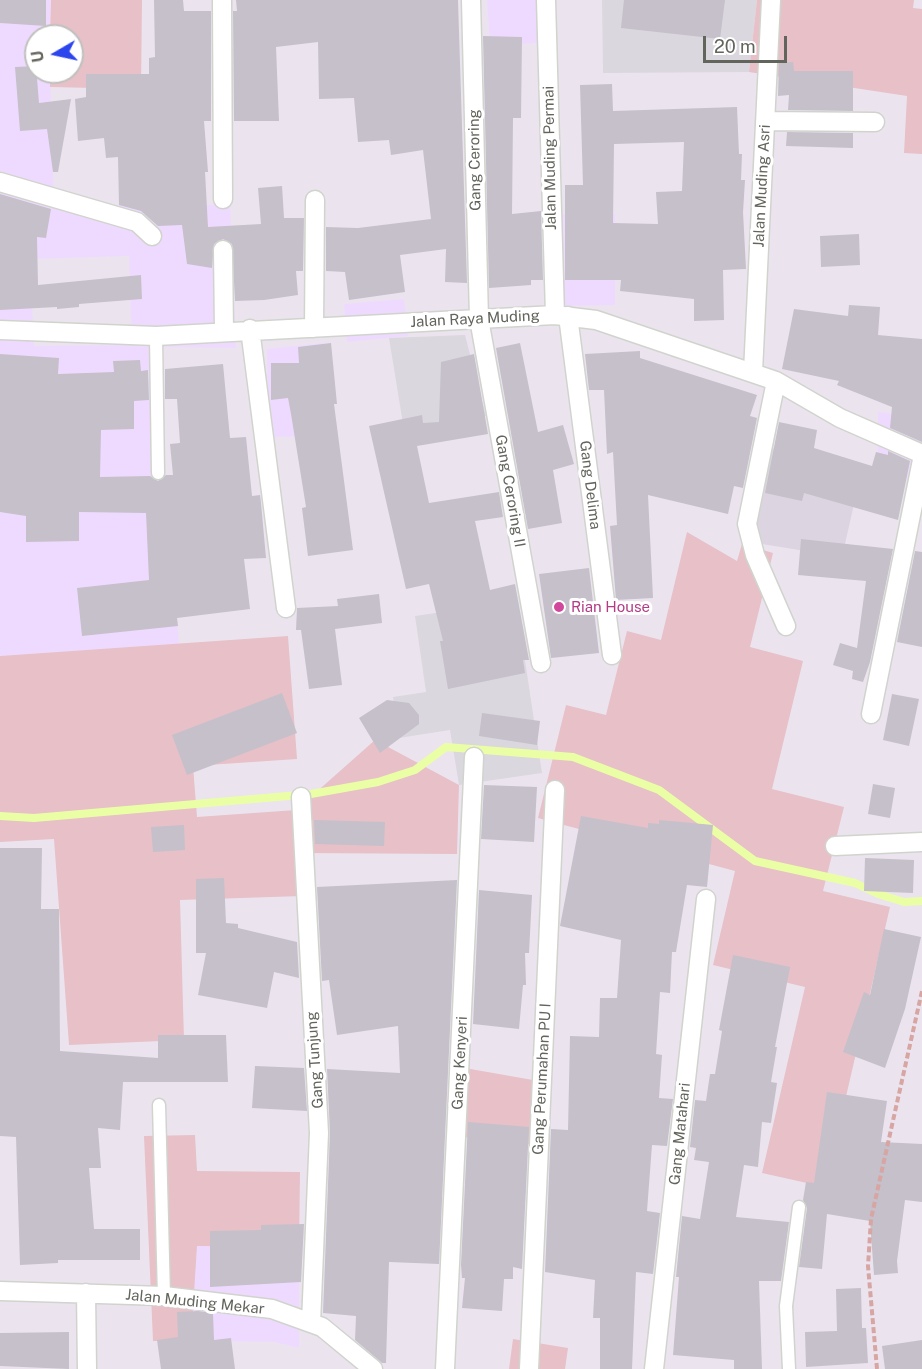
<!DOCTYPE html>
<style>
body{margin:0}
#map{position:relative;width:922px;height:1369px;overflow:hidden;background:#ebe4ef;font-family:"Public Sans",sans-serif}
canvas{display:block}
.north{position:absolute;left:24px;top:24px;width:60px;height:60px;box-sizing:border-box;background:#fff;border:2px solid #c0c1be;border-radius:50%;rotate:261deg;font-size:16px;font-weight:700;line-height:24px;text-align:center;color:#62655c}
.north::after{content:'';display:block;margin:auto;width:21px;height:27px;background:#2c45ed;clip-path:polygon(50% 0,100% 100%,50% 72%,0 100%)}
.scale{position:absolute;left:703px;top:36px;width:84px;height:27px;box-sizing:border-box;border:3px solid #62655c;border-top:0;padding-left:8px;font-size:18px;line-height:21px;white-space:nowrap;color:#62655c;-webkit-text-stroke:4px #fff;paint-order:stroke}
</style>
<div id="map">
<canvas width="922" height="1369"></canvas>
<div class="north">U</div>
<div class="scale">20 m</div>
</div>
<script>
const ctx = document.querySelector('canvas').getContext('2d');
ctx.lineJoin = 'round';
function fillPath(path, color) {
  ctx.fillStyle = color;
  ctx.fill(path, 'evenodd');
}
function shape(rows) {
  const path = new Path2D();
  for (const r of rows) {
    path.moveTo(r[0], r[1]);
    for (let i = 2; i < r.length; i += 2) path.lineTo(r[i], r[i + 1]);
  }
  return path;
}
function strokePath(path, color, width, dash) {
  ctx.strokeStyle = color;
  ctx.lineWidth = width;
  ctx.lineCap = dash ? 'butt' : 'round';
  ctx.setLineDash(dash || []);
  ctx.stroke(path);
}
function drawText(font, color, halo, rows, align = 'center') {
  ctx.font = font + ' "Public Sans",sans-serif';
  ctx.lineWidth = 6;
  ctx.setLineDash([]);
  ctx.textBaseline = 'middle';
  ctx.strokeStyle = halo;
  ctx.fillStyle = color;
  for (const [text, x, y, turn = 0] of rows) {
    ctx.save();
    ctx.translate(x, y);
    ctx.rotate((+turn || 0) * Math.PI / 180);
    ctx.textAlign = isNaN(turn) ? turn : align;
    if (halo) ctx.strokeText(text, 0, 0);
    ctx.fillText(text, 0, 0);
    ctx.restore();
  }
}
fillPath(shape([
 [0,0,51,0,50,36,36,36,36,72,50,72,54,205,230,205,236,348,152,347,179,644,0,656],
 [129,256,132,345,34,346,30,259],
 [487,0,546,0,550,42,490,46],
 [550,214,615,214,615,305,551,306],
 [404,299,408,336,347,342,344,304],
 [324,343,328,436,268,437,267,349],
 [878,412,922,417,922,483,878,469],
 [197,1245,299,1247,299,1348,274,1342,191,1341]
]), '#efdaff');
fillPath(shape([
 [602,0,757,0,749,72,603,73],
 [465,335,486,416,404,430,389,338],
 [516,601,542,773,459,785,450,730,399,738,393,697,426,692,415,616]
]), '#dad7de');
fillPath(shape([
 [763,446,862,469,842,557,756,543,742,544]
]), '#dcd5e1');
fillPath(shape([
 [51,0,142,0,141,89,50,87,50,72,72,72,72,36,50,36],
 [757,0,914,0,913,8,922,9,922,154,904,153,907,96,749,72],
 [687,532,737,561,742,544,773,553,750,647,803,661,772,789,844,807,823,891,890,907,825,1187,762,1173,805,987,713,965,735,871,538,818,566,705,606,715,627,631,661,640],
 [288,636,297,759,193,766,197,817,296,810,375,740,459,785,457,854,299,853,302,896,180,900,184,1040,69,1045,54,839,0,842,0,656],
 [459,1067,550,1083,535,1145,463,1137],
 [195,1135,197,1171,300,1172,299,1247,197,1246,191,1341,153,1341,144,1136],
 [513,1339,568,1348,565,1369,509,1369]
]), '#e7c0c8');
strokePath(shape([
 [0,816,34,818,311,794,378,782,415,770,446,747,573,757,659,790,755,861,855,883,878,894,904,902,922,901]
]), '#eaffa5', 8);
fillPath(shape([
 [0,0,46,0,46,26,0,23],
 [154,0,183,0,184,11,211,11,211,121,204,121,208,172,205,172,208,227,261,224,258,188,282,186,284,218,304,218,303,271,296,271,298,295,264,300,235,301,232,244,223,239,214,244,212,268,187,264,182,225,158,226,141,211,119,205,118,157,106,158,104,138,78,141,75,99,86,97,86,74,149,74,149,58,155,57],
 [236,0,458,0,467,283,445,282,446,249,400,255,405,292,349,300,345,272,326,271,326,227,358,228,431,219,423,150,391,155,389,140,358,142,354,98,319,99,318,42,276,47,279,121,234,121,233,11,237,11],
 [624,0,725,0,720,39,621,28],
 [483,36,522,37,521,118,513,118,512,214,541,211,543,280,531,280,531,285,489,288],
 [793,62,794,71,853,71,853,111,788,110,789,95,778,96,779,63],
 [36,66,39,103,71,99,58,172,53,172,47,129,20,131,15,67],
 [612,84,613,111,737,107,739,154,742,154,741,180,745,180,743,212,746,269,723,270,724,320,694,321,694,299,620,291,621,280,565,280,565,185,583,185,580,85],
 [684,142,682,191,656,192,658,224,613,223,614,144],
 [787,132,853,133,853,148,786,146],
 [0,194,51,209,46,238,37,237,38,285,141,275,142,299,79,304,79,307,57,309,57,307,0,310],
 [859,234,860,265,821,267,820,236],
 [849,305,880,307,878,335,922,339,922,442,890,428,892,407,837,385,839,381,782,369,794,309,848,316],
 [331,343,337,404,334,404,353,550,308,556,302,508,306,507,291,414,288,398,271,400,271,363,299,363,298,347],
 [520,343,538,432,563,425,574,464,553,470,562,523,528,529,496,348],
 [640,351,640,358,757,395,750,416,757,418,743,488,734,486,728,514,648,495,653,598,616,600,610,526,617,525,613,452,607,454,604,390,589,390,585,354],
 [0,354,59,358,58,374,114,372,113,361,140,360,141,371,148,370,149,400,134,401,134,429,101,430,100,477,150,476,158,481,166,475,173,475,170,444,180,443,177,399,165,399,165,369,223,364,230,438,246,437,252,496,260,495,261,503,266,558,244,559,250,609,177,618,178,626,82,636,77,588,149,580,146,513,79,512,79,541,26,542,26,516,0,512],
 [474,354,488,434,417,446,429,503,499,492,503,517,475,521,490,590,515,584,529,660,523,660,525,673,448,689,440,641,443,641,429,584,406,589,369,426,422,415,423,423,439,422,441,362],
 [779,422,817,430,814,448,872,466,876,452,888,455,888,451,910,461,898,520,804,493,802,501,765,493],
 [801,539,893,549,870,662,863,682,852,679,853,671,833,665,840,643,857,648,866,581,798,575],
 [915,551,922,552,922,647,897,642],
 [589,568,599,653,551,658,539,574],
 [379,594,382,623,335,629,342,685,309,689,301,630,296,630,297,608,338,606,337,599],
 [282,693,297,733,187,775,172,735],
 [892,694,919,699,909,746,883,740],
 [387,700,409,703,419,715,419,724,380,753,359,718],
 [482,713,540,721,537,745,479,736],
 [873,784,895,788,890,818,868,814],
 [484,785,537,787,534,842,481,839],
 [581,816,648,828,648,823,659,824,659,820,713,825,707,887,687,885,676,952,672,952,670,993,660,992,656,1054,662,1055,659,1098,673,1099,667,1146,652,1145,647,1211,660,1213,653,1274,636,1272,632,1369,600,1369,600,1318,593,1318,595,1280,545,1272,551,1129,568,1130,570,1036,599,1037,600,998,617,998,621,940,560,926],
 [314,820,385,822,384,846,315,844],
 [184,825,185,850,153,852,151,827],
 [0,848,42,848,41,909,59,909,60,1051,158,1058,158,1035,226,1035,228,1082,123,1082,120,1130,98,1128,101,1168,89,1168,94,1229,140,1229,140,1260,58,1260,58,1263,20,1265,16,1137,0,1136],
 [865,858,914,860,913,893,864,891],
 [224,878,226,923,238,924,238,928,297,942,299,978,274,972,267,1008,198,995,206,953,196,953,196,879],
 [457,880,439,1264,389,1262,386,1363,382,1363,355,1340,356,1316,323,1313,330,1133,327,1069,400,1073,398,1026,337,1035,329,980,322,981,317,887],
 [479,890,532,895,529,953,525,953,526,985,523,985,519,1029,473,1024],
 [884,929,921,937,905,1009,885,1068,843,1052,864,992,870,995],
 [733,955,790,967,775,1047,777,1047,771,1082,777,1083,771,1123,762,1122,758,1167,744,1165,736,1217,789,1222,781,1281,759,1281,762,1369,734,1369,734,1360,673,1355,679,1277,676,1277,682,1216,700,1219,709,1162,694,1160,696,1148,690,1147,695,1100,706,1101,710,1074,715,1074,722,1031,719,1030],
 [255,1066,304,1068,307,1111,252,1108],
 [827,1092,887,1101,881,1142,922,1144,922,1202,905,1200,897,1261,898,1273,874,1275,870,1221,827,1214,822,1269,799,1267,807,1208,803,1200,806,1182,814,1183],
 [468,1122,529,1127,522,1269,513,1267,513,1279,504,1279,502,1311,462,1308,465,1278,462,1278,461,1265],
 [304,1224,301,1282,210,1287,210,1231,261,1230,261,1225],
 [861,1288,862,1328,866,1328,868,1363,806,1367,805,1332,837,1331,836,1289],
 [198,1311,213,1313,214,1340,231,1338,235,1369,161,1369,157,1340,178,1337,177,1312],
 [69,1332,69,1369,0,1366,0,1333],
 [922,1340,922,1369,885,1369,882,1346]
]), '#c5c0ca');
const service = shape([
 [156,336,158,473],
 [159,1105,164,1296],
 [789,1369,786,1306,799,1207]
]);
const minor = shape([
 [222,0,223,199],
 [471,0,479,319,541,663],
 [546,0,555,315],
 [765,121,875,122],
 [0,182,137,222,152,236],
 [223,250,224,332],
 [568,316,612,655],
 [314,328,315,200],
 [250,329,286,608],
 [0,330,156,336,555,315,596,320,776,381,840,418,922,454],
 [753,372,771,0],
 [776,381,747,524,755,555,786,626],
 [871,714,922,460],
 [301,797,319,1133,311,1323],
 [835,846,922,842],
 [0,1291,164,1296,272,1309,322,1327,373,1369],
 [86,1293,87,1369],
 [445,1369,474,757],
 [529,1369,555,790],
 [654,1369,706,899]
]);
strokePath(service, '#d1d4cd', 15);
strokePath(minor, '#d1d4cd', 21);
strokePath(shape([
 [877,1369,868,1266,871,1219,922,991]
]), '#d7a5a2', 4, [6, 3]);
strokePath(service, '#fff', 12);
strokePath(minor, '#fff', 18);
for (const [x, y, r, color] of [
 [559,607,6,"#d1479c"]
]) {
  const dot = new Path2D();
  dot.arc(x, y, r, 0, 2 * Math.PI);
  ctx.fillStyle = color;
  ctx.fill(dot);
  strokePath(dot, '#fff', 2);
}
drawText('15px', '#62655c', '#fff', [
 ["Jalan Muding Permai",550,158,-91],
 ["Gang Ceroring",475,160,-91],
 ["Jalan Muding Asri",762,186,-87],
 ["Jalan Raya Muding",475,319,-3],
 ["Gang Delima",590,485,83],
 ["Gang Ceroring II",510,491,80],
 ["Gang Tunjung",315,1060,-94],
 ["Gang Kenyeri",460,1063,-87],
 ["Gang Perumahan PU I",542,1079,-87],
 ["Gang Matahari",680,1134,-84],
 ["Jalan Muding Mekar",195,1302,6]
]);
drawText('15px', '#b23c85', '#fff', [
 ["Rian House",571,607]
], 'left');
</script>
